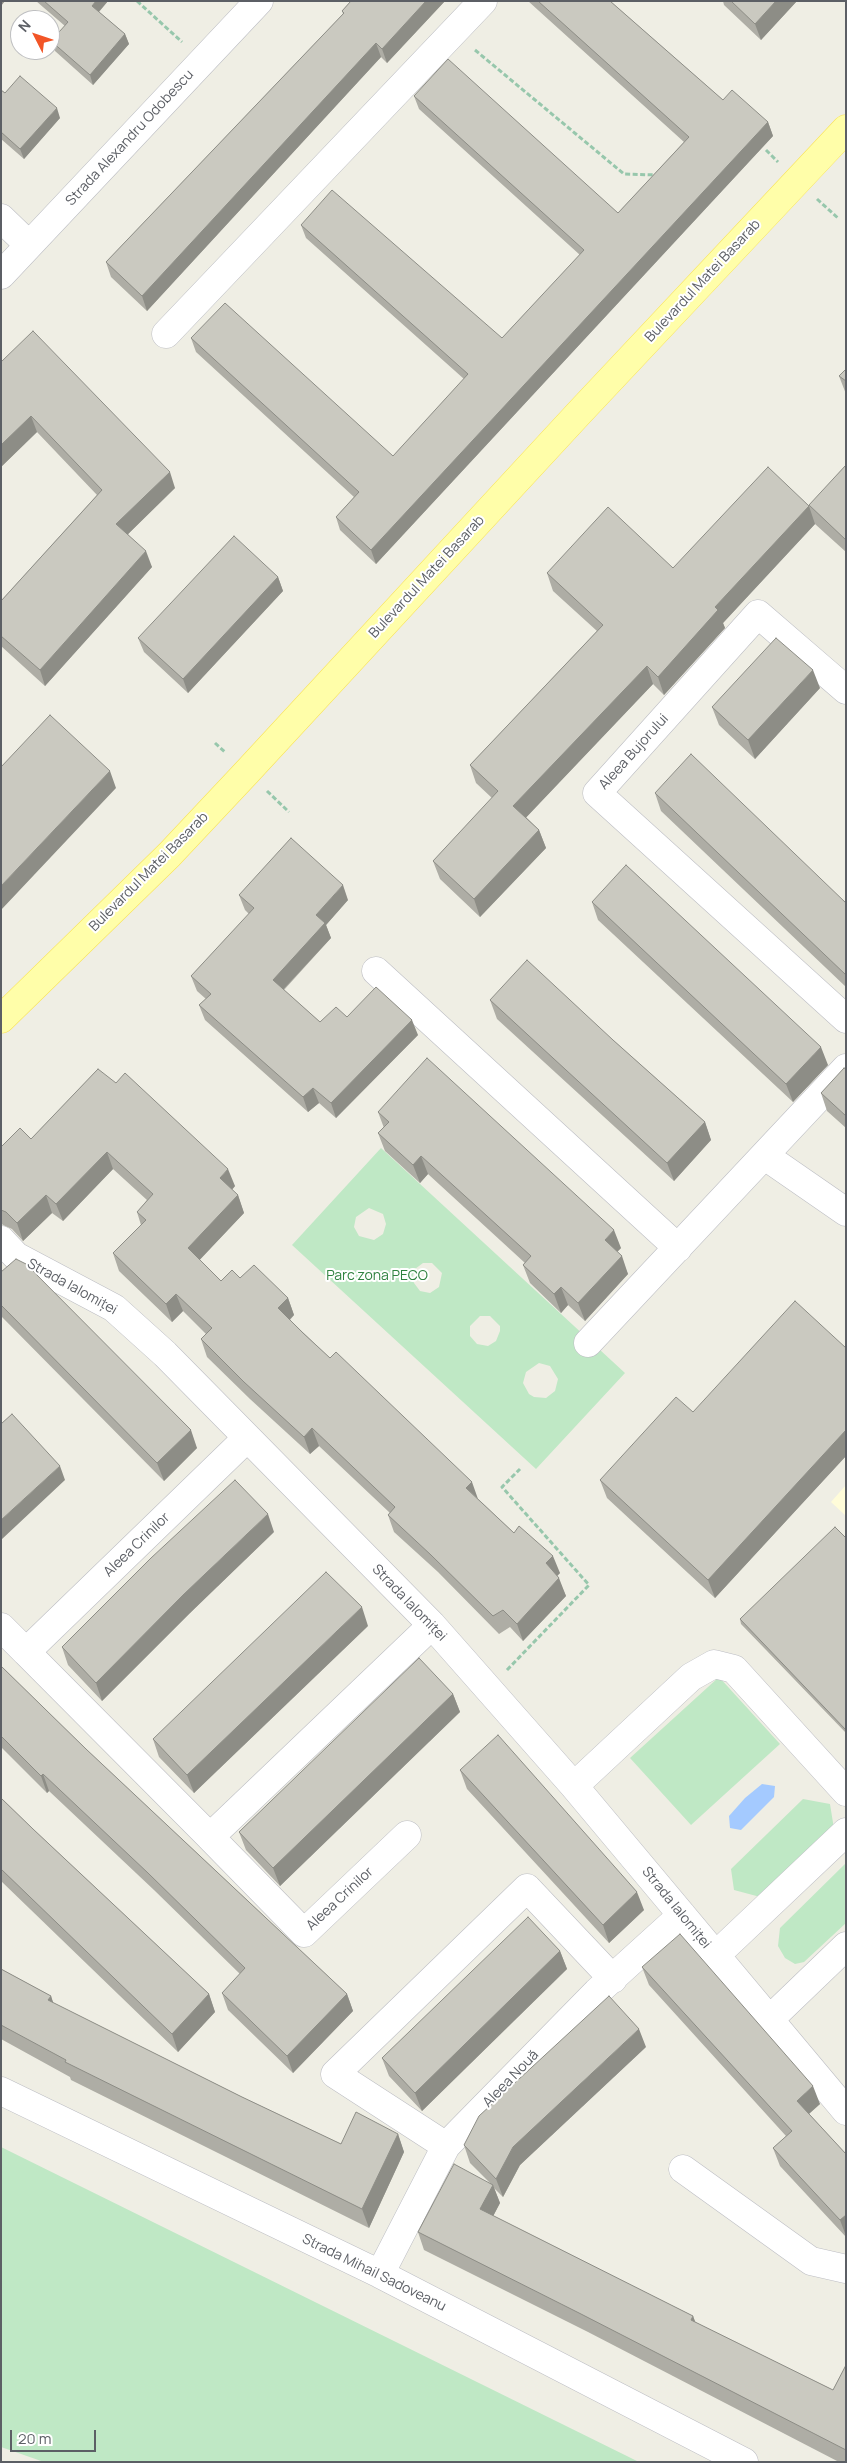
<!DOCTYPE html>
<meta charset="utf-8">
<style>
body{margin:0}
#map{position:relative;width:847px;height:2463px;overflow:hidden;background:#efeee4;font-family:Manrope,sans-serif}
canvas{display:block}
.frame{position:absolute;inset:0;border:2px solid #5c5f65;pointer-events:none}
.north{position:absolute;left:10px;top:10px;width:50px;height:50px;box-sizing:border-box;background:#fff;border:1px solid #bebfc1;border-radius:50%;rotate:311deg;font-size:14px;font-weight:700;line-height:20px;text-align:center;color:#5c5f65}
.north::after{content:'';display:block;margin:auto;width:18px;height:22px;background:#f25527;clip-path:polygon(50% 0,100% 100%,50% 72%,0 100%)}
.scale{position:absolute;left:10px;top:2430px;width:86px;height:22px;box-sizing:border-box;border:2px solid #5c5f65;border-top:0;padding-left:6px;font-size:15px;line-height:18px;white-space:nowrap;color:#5c5f65;-webkit-text-stroke:4px #fff;paint-order:stroke}
</style>
<div id="map">
<canvas width="847" height="2463"></canvas>
<div class="frame"></div>
<div class="north">N</div>
<div class="scale">20 m</div>
</div>
<script>
const ctx = document.querySelector('canvas').getContext('2d');
ctx.lineJoin = 'round';
function fillPath(path, color) {
  ctx.fillStyle = color;
  ctx.fill(path, 'evenodd');
}
function shape(rows) {
  const path = new Path2D();
  for (const r of rows) {
    path.moveTo(r[0], r[1]);
    for (let i = 2; i < r.length; i += 2) path.lineTo(r[i], r[i + 1]);
  }
  return path;
}
function strokePath(path, color, width, dash) {
  ctx.strokeStyle = color;
  ctx.lineWidth = width;
  ctx.lineCap = dash ? 'butt' : 'round';
  ctx.setLineDash(dash || []);
  ctx.stroke(path);
}
function drawText(font, color, halo, rows, align = 'center') {
  ctx.font = font + ' Manrope,sans-serif';
  ctx.lineWidth = 4;
  ctx.setLineDash([]);
  ctx.textBaseline = 'middle';
  ctx.strokeStyle = halo;
  ctx.fillStyle = color;
  for (const [text, x, y, turn = 0] of rows) {
    ctx.save();
    ctx.translate(x, y);
    ctx.rotate((+turn || 0) * Math.PI / 180);
    ctx.textAlign = isNaN(turn) ? turn : align;
    if (halo) ctx.strokeText(text, 0, 0);
    ctx.fillText(text, 0, 0);
    ctx.restore();
  }
}
fillPath(shape([
 [846,1485,846,1516,831,1502]
]), '#fffcd9');
fillPath(shape([
 [381,1148,625,1373,536,1469,292,1245],
 [369,1208,383,1214,386,1224,383,1234,374,1240,359,1236,354,1227,356,1217],
 [423,1263,432,1263,442,1273,439,1287,430,1293,420,1291,414,1283,412,1278,415,1269],
 [480,1316,490,1316,500,1326,500,1331,496,1341,488,1346,477,1344,470,1336,470,1326],
 [539,1363,550,1366,558,1379,555,1391,546,1398,534,1397,529,1394,523,1383,526,1372],
 [719,1677,780,1744,691,1825,630,1758],
 [803,1799,830,1804,834,1829,764,1898,734,1890,731,1869],
 [846,1863,846,1923,804,1962,795,1964,785,1958,778,1946,780,1928],
 [1,2147,639,2462,44,2462,1,2447]
]), '#bfe8c5');
fillPath(shape([
 [762,1784,775,1786,774,1797,741,1830,730,1828,729,1816,745,1798]
]), '#a4caff');
const minor = shape([
 [1,218,29,245],
 [1,275,259,1],
 [166,334,483,1],
 [846,690,758,614,597,793,846,1019],
 [376,971,678,1248],
 [765,1156,846,1212],
 [1,1240,16,1256,114,1308,165,1354,432,1625,574,1786,846,2111],
 [588,1343,846,1068],
 [1,1627,26,1652,247,1438],
 [26,1652,210,1837,432,1625],
 [574,1786,691,1677,714,1664,734,1669,846,1792],
 [210,1837,304,1933,407,1835],
 [715,1956,846,1832],
 [768,2021,846,1946],
 [1,2091,380,2274,744,2462],
 [446,2146,335,2074,527,1888,613,1979],
 [683,2169,811,2261,846,2269],
 [380,2274,446,2146,597,1992,682,1915]
]);
const major = shape([
 [1,1019,169,855,247,772,579,413,846,129]
]);
strokePath(minor, '#bcbdc3', 29);
strokePath(major, '#f9e254', 29);
strokePath(shape([
 [137,1,182,42],
 [475,50,624,174,657,175],
 [766,150,778,162],
 [817,199,839,219],
 [215,743,226,753],
 [267,791,289,812],
 [507,1670,589,1585,502,1487,520,1469]
]), '#97c7ac', 3, [5, 2.5]);
strokePath(minor, '#fff', 28);
strokePath(major, '#fffea9', 28);
fillPath(shape([
 [36,1,108,1,99,12,125,34,129,44,93,85,55,51,51,41,65,26],
 [351,1,445,1,387,63,381,57,147,311,111,277,106,262,343,14,342,11],
 [528,1,610,1,723,100,768,122,773,136,376,564,340,530,336,517,354,497,196,352,191,338,393,456,464,379,306,238,301,225,502,338,580,255,419,109,414,96,618,213,684,142],
 [723,1,797,1,761,40,724,5],
 [1,90,5,93,60,118,24,159,1,139],
 [1,362,175,488,128,534,152,567,45,686,1,646,1,601,97,495,37,432,1,467],
 [846,369,846,394,839,376],
 [846,465,846,552,815,524,723,623,725,628,664,695,653,684,526,817,539,830,546,848,480,917,440,879,433,861,492,798,476,783,470,765,597,631,553,591,547,573,673,568,809,506],
 [278,577,283,591,188,693,144,652,138,638],
 [820,688,755,759,719,725,712,707],
 [655,793,846,903,846,987,661,811],
 [239,895,348,900,326,925,331,938,284,990,320,1022,347,1017,418,1035,336,1118,319,1103,308,1112,205,1020,199,1005,206,999,197,991,191,976,249,914,245,910],
 [592,902,828,1065,793,1102,598,920],
 [490,1000,613,1040,705,1122,711,1140,674,1181,497,1019],
 [98,1069,235,1186,232,1190,238,1195,244,1213,199,1260,221,1281,240,1278,288,1298,294,1315,290,1320,514,1533,560,1573,557,1576,566,1596,523,1641,510,1627,499,1634,438,1572,394,1532,388,1515,390,1513,319,1446,310,1454,250,1399,207,1357,201,1339,206,1334,183,1311,172,1322,119,1271,113,1253,141,1225,137,1212,147,1200,113,1169,63,1221,52,1213,23,1241,12,1229,3,1225,1,1223,1,1147,31,1139],
 [846,1069,846,1128,827,1111,821,1093],
 [378,1112,621,1248,617,1252,628,1274,585,1321,568,1305,561,1313,530,1283,523,1265,525,1263,428,1174,420,1183,385,1151,378,1133,384,1128],
 [1,1272,197,1448,164,1481,1,1316],
 [846,1348,846,1456,715,1598,607,1498,600,1480,693,1412],
 [274,1532,190,1613,102,1701,68,1665,62,1647],
 [846,1538,846,1733,741,1624,740,1619],
 [368,1626,194,1793,159,1757,153,1739],
 [1,1666,86,1749,347,1994,353,2011,293,2073,228,2010,222,1993,240,1974,154,1890,49,1791,47,1793,1,1747],
 [453,1694,460,1712,280,1886,246,1850,239,1832],
 [460,1770,644,1910,609,1943,467,1789],
 [1,1798,33,1829,209,1994,215,2012,178,2052,1,1881],
 [560,1951,567,1969,422,2111,389,2076,382,2058],
 [642,1967,820,2104,809,2114,846,2154,846,2237,780,2166,773,2148,786,2136,649,1985],
 [1,1969,51,1996,53,2003,242,2097,341,2144,398,2134,404,2152,369,2228,71,2080,70,2077,1,2039],
 [646,2047,520,2165,503,2197,494,2188,500,2203,493,2216,693,2316,695,2322,833,2390,846,2365,846,2462,839,2462,588,2332,424,2250,418,2232,490,2183,470,2163,464,2145]
]), '#aeada5');
fillPath(shape([
 [1,1,5,1,1,6],
 [96,1,108,1,96,15,92,6],
 [426,1,445,1,387,63,382,49],
 [776,1,797,1,761,40,755,24],
 [125,34,129,44,93,85,90,75],
 [376,43,381,57,147,311,142,296],
 [57,108,60,118,24,159,20,149],
 [768,122,773,136,376,564,371,550],
 [31,416,37,432,1,467,1,445],
 [170,472,175,488,122,540,116,524],
 [809,506,815,524,723,623,725,628,664,695,658,677,715,607],
 [146,551,152,567,45,686,40,670],
 [278,577,283,591,188,693,183,679],
 [647,666,653,684,520,824,513,806],
 [813,670,820,688,755,759,748,740],
 [110,771,116,788,1,910,1,886],
 [539,830,546,848,480,917,474,899],
 [343,885,348,900,326,925,331,938,278,995,273,980,316,915],
 [412,1020,418,1035,336,1118,331,1103],
 [821,1047,828,1065,793,1102,786,1084],
 [313,1088,319,1103,308,1112,303,1097],
 [705,1122,711,1140,674,1181,667,1163],
 [107,1152,113,1169,63,1221,56,1204],
 [421,1156,428,1174,420,1183,413,1165],
 [228,1169,235,1186,226,1196,220,1178],
 [46,1195,52,1213,23,1241,17,1223],
 [238,1195,244,1213,194,1266,188,1248],
 [614,1230,621,1248,611,1258,605,1240],
 [622,1256,628,1274,585,1321,578,1303],
 [561,1287,568,1305,561,1313,554,1294],
 [176,1294,183,1311,172,1322,166,1304],
 [288,1298,294,1315,284,1325,278,1308],
 [312,1428,319,1446,310,1454,304,1437],
 [191,1430,197,1448,164,1481,157,1463],
 [846,1430,846,1456,715,1598,708,1580],
 [60,1466,65,1480,1,1540,1,1520],
 [472,1482,478,1499,466,1488],
 [268,1514,274,1532,190,1613,102,1701,96,1683,183,1595],
 [553,1556,560,1573,552,1581,546,1563],
 [559,1578,566,1596,523,1641,517,1624],
 [362,1607,368,1626,194,1793,187,1775],
 [453,1694,460,1712,280,1886,273,1868],
 [43,1774,49,1791,47,1793,41,1776],
 [637,1892,644,1910,609,1943,603,1925],
 [560,1951,567,1969,422,2111,415,2093],
 [209,1994,215,2012,178,2052,172,2034],
 [347,1994,353,2011,293,2073,287,2056],
 [51,1996,57,2014,48,2000],
 [639,2029,646,2047,520,2165,503,2197,496,2179,513,2147],
 [813,2086,820,2104,803,2119,797,2101],
 [398,2134,404,2152,369,2228,362,2209],
 [493,2185,500,2203,487,2228,480,2209],
 [846,2215,846,2236,840,2220],
 [693,2316,700,2334,691,2320]
]), '#8d8d86');
const building = shape([
 [44,1,96,1,92,6,125,34,90,75,51,41,68,22,44,1],
 [351,1,426,1,382,49,376,43,142,296,106,262,344,13,342,11,351,1],
 [538,1,610,1,723,100,732,90,768,122,371,550,336,517,359,492,191,338,225,303,393,456,468,374,301,225,332,190,502,338,584,250,414,96,448,59,618,213,689,137,538,1],
 [731,1,776,1,755,24,731,1],
 [20,76,57,108,20,149,1,132,1,90,5,93,20,76],
 [33,331,170,472,116,524,146,551,40,670,1,636,1,601,102,490,31,416,1,445,1,362,33,331],
 [846,369,846,381,839,376,846,369],
 [846,465,846,540,809,505,846,465],
 [768,467,809,506,715,607,718,610,658,677,647,666,513,806,539,830,474,899,433,861,498,791,470,765,603,625,547,573,608,507,673,568,768,467],
 [234,536,278,577,183,679,138,638,234,536],
 [776,638,813,670,748,740,712,707,776,638],
 [50,715,110,771,1,886,1,767,50,715],
 [691,754,846,903,846,975,655,793,691,754],
 [291,838,343,885,316,915,325,923,273,980,320,1022,336,1007,347,1017,376,987,412,1020,331,1103,313,1088,303,1097,199,1005,211,994,191,976,254,908,239,895,291,838],
 [626,865,821,1047,786,1084,592,902,626,865],
 [527,960,613,1040,705,1122,667,1163,490,1000,527,960],
 [427,1058,614,1230,605,1240,622,1256,578,1303,561,1287,554,1294,523,1265,531,1256,421,1156,413,1165,378,1133,389,1122,378,1112,427,1058],
 [844,1068,846,1069,846,1116,821,1093,844,1068],
 [98,1069,116,1083,125,1073,228,1169,220,1178,238,1195,188,1248,221,1281,232,1270,240,1278,254,1265,288,1298,278,1308,303,1333,330,1358,336,1352,472,1482,466,1488,514,1533,519,1526,553,1556,546,1563,559,1578,517,1624,503,1610,493,1616,431,1555,388,1515,395,1507,312,1428,304,1437,244,1382,201,1339,212,1328,176,1294,166,1304,113,1253,146,1220,137,1212,153,1194,107,1152,56,1204,46,1195,17,1223,6,1212,1,1210,1,1147,20,1128,31,1139,98,1069],
 [16,1259,26,1264,191,1430,157,1463,1,1305,1,1272,16,1259],
 [795,1301,846,1348,846,1430,708,1580,600,1480,676,1397,693,1412,795,1301],
 [12,1414,60,1466,1,1520,1,1424,12,1414],
 [235,1480,268,1514,183,1595,96,1683,62,1647,151,1558,235,1480],
 [835,1527,846,1538,846,1730,740,1619,835,1527],
 [326,1572,362,1607,187,1775,153,1739,326,1572],
 [419,1658,453,1694,273,1868,239,1832,419,1658],
 [1,1666,86,1749,347,1994,287,2056,222,1993,245,1968,148,1873,43,1774,41,1776,1,1736,1,1666],
 [498,1735,637,1892,603,1925,460,1770,498,1735],
 [1,1798,33,1829,209,1994,172,2034,1,1869,1,1798],
 [528,1917,560,1951,415,2093,382,2058,528,1917],
 [680,1934,813,2086,797,2101,846,2154,846,2215,840,2220,773,2148,792,2131,642,1967,680,1934],
 [1,1969,51,1996,48,2000,242,2097,341,2144,356,2112,398,2134,362,2209,65,2062,66,2060,1,2025,1,1969],
 [609,1996,639,2029,513,2147,496,2179,464,2145,479,2116,609,1996],
 [454,2164,493,2185,480,2209,693,2316,691,2320,833,2390,846,2365,846,2450,581,2314,418,2232,454,2164]
]);
fillPath(building, '#cac9c0');
strokePath(building, '#8d8d86', 1);
drawText('14px', '#5c5f65', '#fff', [
 ["Strada Alexandru Odobescu",130,138,-47],
 ["Bulevardul Matei Basarab",703,281,-47],
 ["Bulevardul Matei Basarab",427,577,-47],
 ["Aleea Bujorului",634,752,-48],
 ["Bulevardul Matei Basarab",149,872,-45],
 ["Strada Ialomiței",72,1287,29],
 ["Aleea Crinilor",137,1545,-44],
 ["Strada Ialomiței",409,1603,46],
 ["Aleea Crinilor",340,1899,-43],
 ["Strada Ialomiței",676,1908,51],
 ["Aleea Nouă",511,2079,-46],
 ["Strada Mihail Sadoveanu",374,2273,26]
]);
drawText('14px', '#2f823f', '#fff', [
 ["Parc zona PECO",377,1276]
]);
</script>
